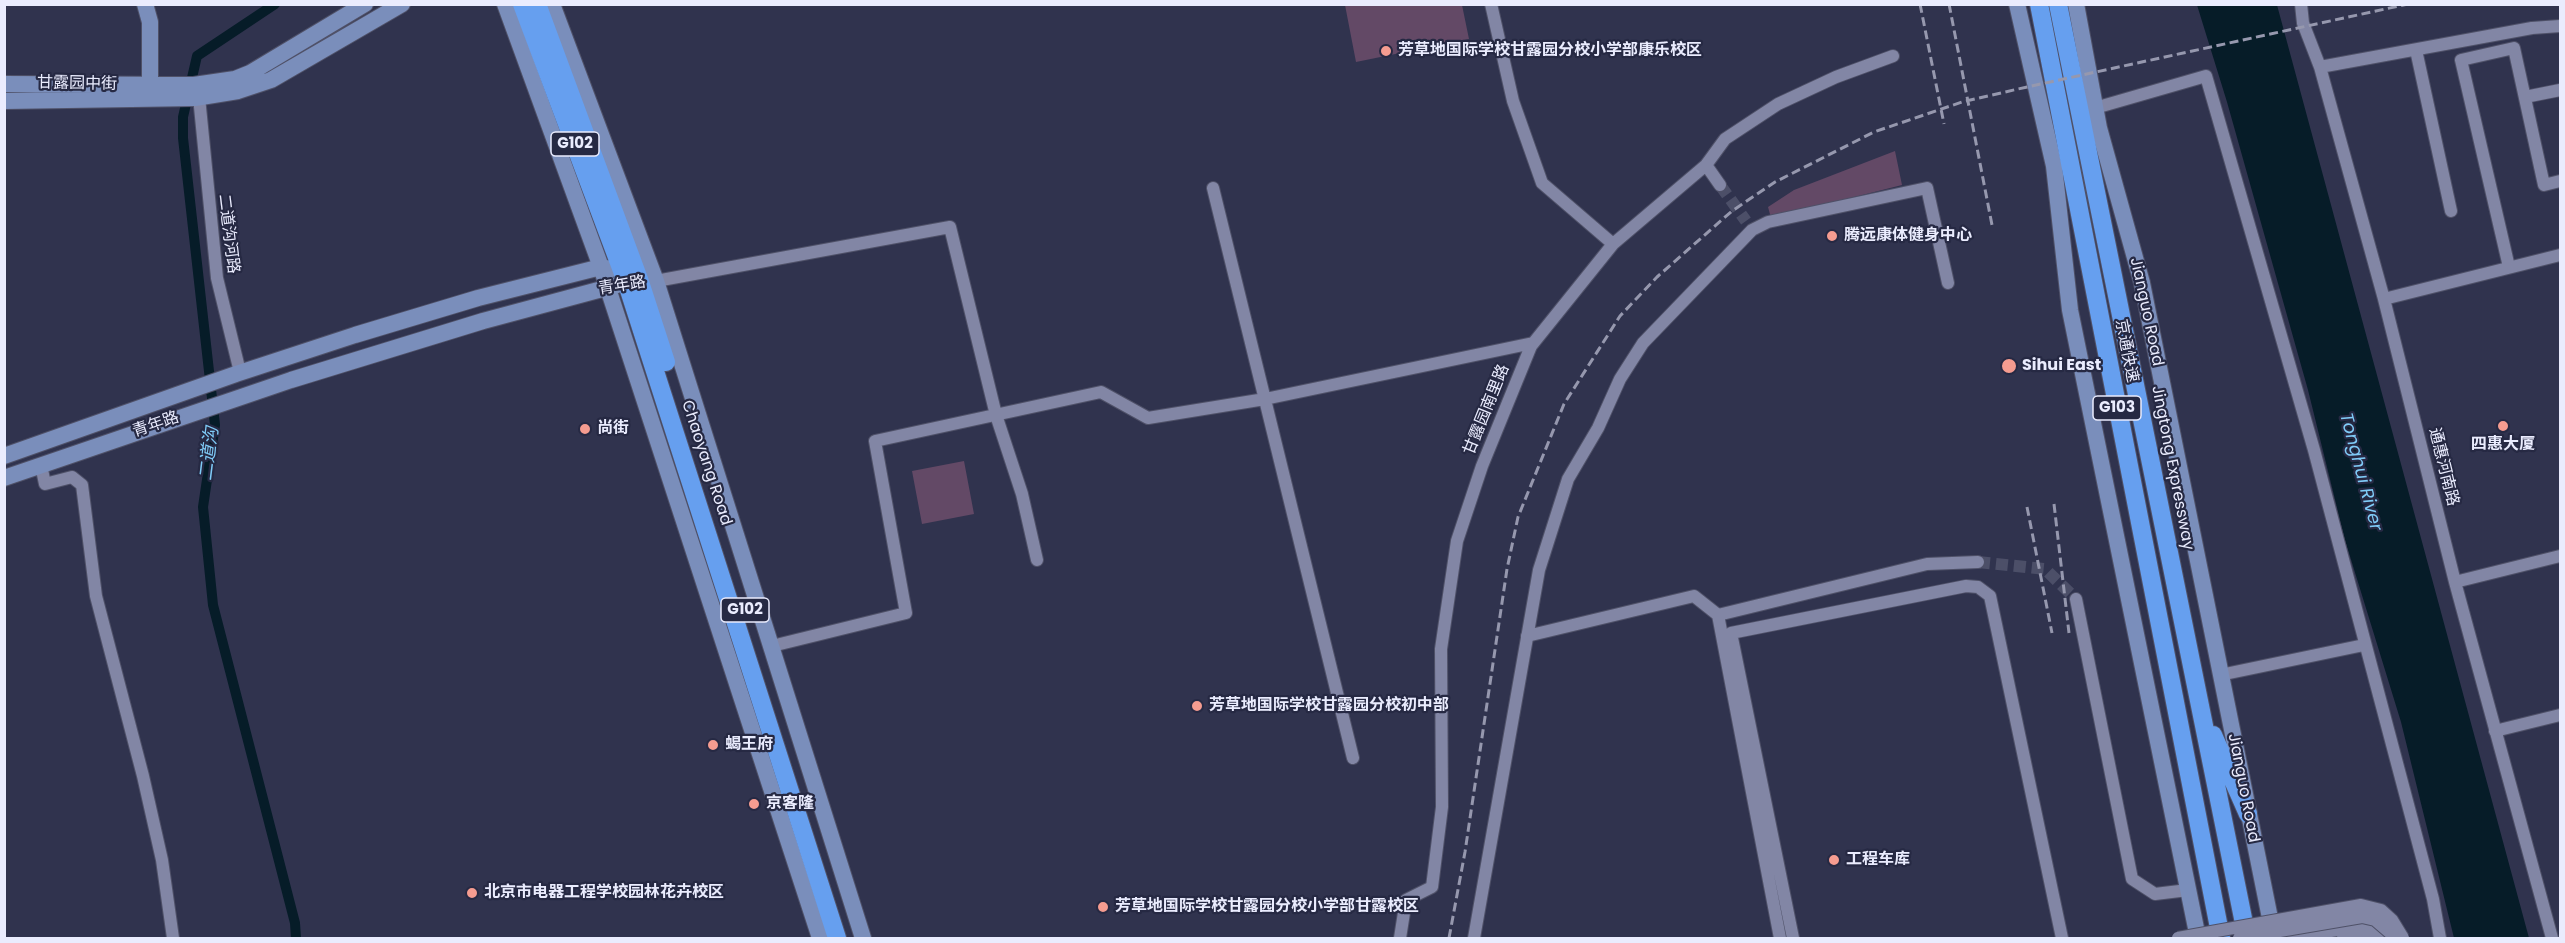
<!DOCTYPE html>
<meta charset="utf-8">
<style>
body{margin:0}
#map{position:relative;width:2565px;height:943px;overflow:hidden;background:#30334e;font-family:Poppins,sans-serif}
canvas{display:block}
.frame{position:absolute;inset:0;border:6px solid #eaecfe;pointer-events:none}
</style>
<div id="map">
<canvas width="2565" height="943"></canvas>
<div class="frame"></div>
</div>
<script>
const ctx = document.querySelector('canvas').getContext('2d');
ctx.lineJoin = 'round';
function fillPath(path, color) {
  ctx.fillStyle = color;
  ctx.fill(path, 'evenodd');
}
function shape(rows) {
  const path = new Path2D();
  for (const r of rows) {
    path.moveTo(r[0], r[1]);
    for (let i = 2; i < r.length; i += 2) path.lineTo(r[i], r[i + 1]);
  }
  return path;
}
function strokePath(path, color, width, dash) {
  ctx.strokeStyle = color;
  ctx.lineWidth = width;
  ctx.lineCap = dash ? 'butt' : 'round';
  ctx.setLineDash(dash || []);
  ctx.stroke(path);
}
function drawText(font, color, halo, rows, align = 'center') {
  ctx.font = font + ' Poppins,"Noto Sans SC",sans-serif';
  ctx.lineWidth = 4.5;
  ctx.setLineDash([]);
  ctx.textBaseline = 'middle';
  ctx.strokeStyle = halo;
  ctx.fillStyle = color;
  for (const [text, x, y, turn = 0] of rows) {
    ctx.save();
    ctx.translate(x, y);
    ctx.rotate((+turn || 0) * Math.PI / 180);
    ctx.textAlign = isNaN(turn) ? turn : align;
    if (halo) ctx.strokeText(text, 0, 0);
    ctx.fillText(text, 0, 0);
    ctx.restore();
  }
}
fillPath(shape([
 [1345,5,1462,5,1469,39,1356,62],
 [1895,151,1902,185,1771,218,1768,207,1794,190],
 [964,461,974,514,922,524,912,471]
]), '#634966');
fillPath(shape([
 [2197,5,2277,5,2529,938,2454,938,2401,722,2345,540,2308,390,2227,102]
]), '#061c28');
strokePath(shape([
 [275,4,197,56,183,117,183,138,215,425,203,507,213,605,295,923,296,938]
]), '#061c28', 10);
strokePath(shape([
 [1720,185,1746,221],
 [1978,562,2045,569,2076,599]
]), '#4c4f68', 12, [12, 6]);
const street = shape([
 [1491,4,1513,101,1542,183,1613,244],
 [2301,4,2303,23,2320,67,2384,299,2455,582,2552,938],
 [2416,50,2451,211],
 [2320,67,2532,28,2560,26],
 [199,97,217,278,240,372],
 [2525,97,2560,90],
 [2095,108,2206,76,2314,450,2433,899,2440,938],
 [1706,165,1720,185],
 [1213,188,1353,758],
 [2509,267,2461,60,2514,48,2544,185,2560,181],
 [656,281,950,227,996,415,1022,494,1037,560],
 [2384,299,2560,255],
 [41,465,45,484,72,477,82,485,96,596,143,776,162,860,173,938],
 [2455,582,2560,556],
 [2076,599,2132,879,2155,894,2188,890],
 [1718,615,1780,938],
 [1527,636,1694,596,1718,615,1927,564,1978,562],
 [772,646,906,613,875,441,1101,392,1148,418,1265,399,1533,343],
 [2220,675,2364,645],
 [2495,731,2560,715],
 [1400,938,1406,900,1432,887,1442,807,1441,649,1457,541,1482,466,1531,346,1613,244,1706,165,1725,139,1778,104,1836,77,1893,56],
 [1474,938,1539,570,1568,479,1598,428,1620,379,1643,343,1752,230,1768,222,1927,188,1948,283],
 [1793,938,1731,633,1966,586,1978,587,1990,596,2062,938],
 [2284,938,2358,927,2368,930,2379,938],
 [2343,938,2354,936,2370,938]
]);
const secondary = shape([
 [145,4,150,22,150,85],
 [505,4,601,267,820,938],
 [552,4,656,281,863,938],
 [2017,4,2054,166,2070,310,2198,938],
 [2076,4,2099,128,2142,283,2274,938],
 [4,84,194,85,235,79,250,73,365,4],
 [4,101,195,98,238,91,271,80,402,4],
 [4,456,236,374,355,335,478,298,601,267,612,269],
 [4,478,291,380,483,321,617,285]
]);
const highway = shape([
 [522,4,627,284,837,938],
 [537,4,640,282,666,362],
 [2039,4,2221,938],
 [2058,4,2247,938],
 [2213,735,2248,814]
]);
strokePath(street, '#4f5168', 14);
strokePath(secondary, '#4f5168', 18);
strokePath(highway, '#4f5168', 20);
strokePath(street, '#8286a5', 12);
strokePath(secondary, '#7a8ebb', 16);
strokePath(highway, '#669fef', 18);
strokePath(shape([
 [1920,4,1944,124],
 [1949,4,1992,225],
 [2054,504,2069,633],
 [2027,507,2052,633],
 [1449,938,1465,852,1507,569,1518,517,1564,404,1620,316,1657,277,1732,211,1775,182,1874,132,1962,102,2018,89,2408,4]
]), '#9698ae', 3, [9, 4.5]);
const streetBridge = shape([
 [2178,938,2361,905,2381,910,2392,920,2403,938],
 [2239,938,2362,917,2375,920,2396,938]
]);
strokePath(streetBridge, '#4f5168', 14, []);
strokePath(streetBridge, '#8286a5', 12);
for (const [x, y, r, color] of [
 [1386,51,6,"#f59c90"],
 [1832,236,6,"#f59c90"],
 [2009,366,8,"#f59c90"],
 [2503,426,6,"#f59c90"],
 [585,429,6,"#f59c90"],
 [1197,706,6,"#f59c90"],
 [713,745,6,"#f59c90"],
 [754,804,6,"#f59c90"],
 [1834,860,6,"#f59c90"],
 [472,893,6,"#f59c90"],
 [1103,907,6,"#f59c90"]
]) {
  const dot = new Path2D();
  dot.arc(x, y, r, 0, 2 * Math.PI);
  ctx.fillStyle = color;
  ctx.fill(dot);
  strokePath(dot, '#262943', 2);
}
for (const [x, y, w] of [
 [575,144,48],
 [2117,408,48],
 [745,610,48]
]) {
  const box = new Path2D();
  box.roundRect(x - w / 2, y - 12, w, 24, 4.5);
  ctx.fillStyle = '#262943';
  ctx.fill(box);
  strokePath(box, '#eaecfe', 1.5);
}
drawText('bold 15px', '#eaecfe', null, [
 ["G102",575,144],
 ["G103",2117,408],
 ["G102",745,610]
]);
drawText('bold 16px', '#eaecfe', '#262943', [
 ["芳草地国际学校甘露园分校小学部康乐校区",1398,51],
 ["腾远康体健身中心",1844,236],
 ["Sihui East",2022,366],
 ["尚街",597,429],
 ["四惠大厦",2503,445,"center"],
 ["芳草地国际学校甘露园分校初中部",1209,706],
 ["蝎王府",725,745],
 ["京客隆",766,804],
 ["工程车库",1846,860],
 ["北京市电器工程学校园林花卉校区",484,893],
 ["芳草地国际学校甘露园分校小学部甘露校区",1115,907]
], 'left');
drawText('16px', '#eaecfe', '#262943', [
 ["甘露园中街",77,84,1],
 ["二道沟河路",228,234,83],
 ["青年路",622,286,-9],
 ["Jianguo Road",2146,312,78],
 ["京通快速",2126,351,79],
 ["甘露园南里路",1487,410,-68],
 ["青年路",156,425,-19],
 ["Chaoyang Road",706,463,72],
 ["通惠河南路",2443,467,76],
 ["Jingtong Expressway",2172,468,79],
 ["Jianguo Road",2243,788,79]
]);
drawText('italic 18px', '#7fcbf7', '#262943', [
 ["二道沟",210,454,-83],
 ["Tonghui River",2360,472,75]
]);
</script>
